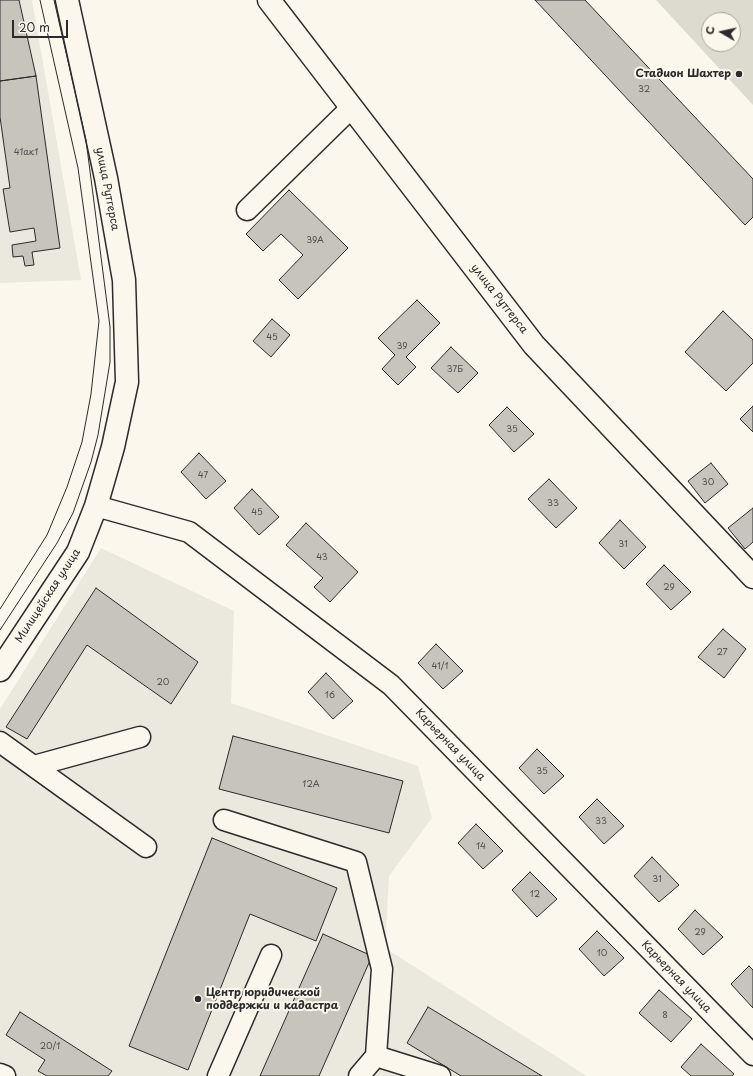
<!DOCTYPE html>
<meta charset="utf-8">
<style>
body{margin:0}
#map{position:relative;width:753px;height:1076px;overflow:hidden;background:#fbf7ec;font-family:"Playpen Sans",sans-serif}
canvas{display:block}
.north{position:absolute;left:701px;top:12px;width:40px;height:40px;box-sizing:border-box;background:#fbf7ec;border:1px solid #a8a59f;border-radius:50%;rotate:279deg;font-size:11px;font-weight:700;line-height:16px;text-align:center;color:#2b2b2b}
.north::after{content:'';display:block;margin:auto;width:14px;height:18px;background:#2b2b2b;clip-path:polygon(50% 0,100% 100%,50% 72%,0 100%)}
.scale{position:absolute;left:12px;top:20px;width:56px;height:18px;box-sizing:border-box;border:2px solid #2b2b2b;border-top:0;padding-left:5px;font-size:12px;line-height:14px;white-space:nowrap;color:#2b2b2b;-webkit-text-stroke:3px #fbf7ec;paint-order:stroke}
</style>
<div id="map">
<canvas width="753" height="1076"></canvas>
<div class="north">С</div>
<div class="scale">20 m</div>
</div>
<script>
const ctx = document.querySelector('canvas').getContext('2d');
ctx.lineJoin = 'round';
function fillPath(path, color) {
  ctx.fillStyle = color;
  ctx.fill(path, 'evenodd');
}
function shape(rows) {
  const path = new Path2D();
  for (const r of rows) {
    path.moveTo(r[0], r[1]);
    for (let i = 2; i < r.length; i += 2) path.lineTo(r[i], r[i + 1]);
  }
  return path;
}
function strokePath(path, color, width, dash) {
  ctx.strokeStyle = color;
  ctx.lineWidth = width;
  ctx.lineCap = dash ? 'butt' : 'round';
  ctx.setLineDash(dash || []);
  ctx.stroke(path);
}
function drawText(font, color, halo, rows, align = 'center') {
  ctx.font = font + ' "Playpen Sans",sans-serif';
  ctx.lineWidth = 4;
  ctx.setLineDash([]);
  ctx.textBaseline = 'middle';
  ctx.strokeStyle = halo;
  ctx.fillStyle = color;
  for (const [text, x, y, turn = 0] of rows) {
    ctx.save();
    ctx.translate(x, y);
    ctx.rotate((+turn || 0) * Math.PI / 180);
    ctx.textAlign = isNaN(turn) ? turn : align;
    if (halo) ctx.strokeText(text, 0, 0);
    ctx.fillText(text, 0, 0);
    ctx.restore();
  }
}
fillPath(shape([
 [0,0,32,0,81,280,0,283],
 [101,548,234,611,231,703,418,766,432,818,389,876,385,948,587,1076,0,1076,0,709]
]), '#ebe8de');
fillPath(shape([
 [656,0,753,0,753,105],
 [709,20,733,20,733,44,709,44]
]), '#dddad0');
const building = shape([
 [0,0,19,0,36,76,0,81,0,0],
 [535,0,585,0,753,179,753,217,745,225,535,0],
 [36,76,60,248,32,252,34,265,25,266,23,256,13,257,12,245,36,241,34,228,10,232,3,189,10,188,0,117,0,81,36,76],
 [289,190,348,248,298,299,279,280,303,255,281,234,263,251,246,234,289,190],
 [417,300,440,323,406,357,416,367,398,385,382,369,395,355,378,338,417,300],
 [723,311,753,340,753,363,726,391,685,352,723,311],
 [272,319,290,335,271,357,253,341,272,319],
 [451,347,478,373,458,393,431,368,451,347],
 [753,406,753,432,740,419,753,406],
 [507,407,534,434,514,452,489,425,507,407],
 [199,453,226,481,206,499,181,472,199,453],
 [711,463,728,484,705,503,688,481,711,463],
 [549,479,577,508,556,528,528,499,549,479],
 [252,489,279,517,259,535,234,508,252,489],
 [753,508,753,542,745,549,728,528,753,508],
 [620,520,646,547,624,569,599,543,620,520],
 [306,523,358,572,330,602,314,587,323,578,286,545,306,523],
 [664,565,691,592,671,610,646,584,664,565],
 [96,588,198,662,171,704,87,645,27,739,6,727,96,588],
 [723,629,746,649,724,678,698,657,723,629],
 [436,644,463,671,443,689,418,663,436,644],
 [326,673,353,701,333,719,308,692,326,673],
 [233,736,403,781,389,833,219,789,233,736],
 [537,749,564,776,544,794,519,768,537,749],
 [597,799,624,826,604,844,579,817,597,799],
 [476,824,503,851,483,869,458,843,476,824],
 [212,838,337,888,316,941,250,914,188,1070,129,1046,212,838],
 [652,857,679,885,659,902,634,876,652,857],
 [530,872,557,899,537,917,512,890,530,872],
 [695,910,723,937,703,955,678,929,695,910],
 [597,931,624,958,604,976,579,949,597,931],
 [323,934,372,956,319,1076,260,1076,323,934],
 [749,966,753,970,753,1008,731,984,749,966],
 [659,990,692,1019,671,1042,639,1013,659,990],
 [428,1007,542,1076,461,1076,407,1043,428,1007],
 [20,1012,112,1071,108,1076,47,1076,38,1071,45,1060,6,1035,20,1012],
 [701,1044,734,1074,732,1076,691,1076,681,1067,701,1044]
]);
fillPath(building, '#c7c4bc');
strokePath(building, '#2b2b2b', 1);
const minor = shape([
 [247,210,352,107],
 [96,506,189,532,391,685,753,1055],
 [0,742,146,847],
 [34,766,140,737],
 [224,820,356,862,382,969,376,1056,359,1076],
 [376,1056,440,1076],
 [0,1074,5,1076],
 [218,1076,271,955]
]);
const major = shape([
 [269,0,534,345,753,577],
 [0,670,78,552,96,506,113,447,127,382,124,280,106,178,67,0]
]);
strokePath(minor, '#2b2b2b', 23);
strokePath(major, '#2b2b2b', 25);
strokePath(minor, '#fbf7ec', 20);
strokePath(major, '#fbf7ec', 22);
strokePath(shape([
 [0,609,47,535,67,487,82,442,91,394,99,321,78,168,40,0],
 [0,630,57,543,73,513,91,462,98,435,110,362,110,327,86,140,54,0]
]), '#2b2b2b', 1);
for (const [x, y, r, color] of [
 [739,74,4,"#2b2b2b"],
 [198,999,4,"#2b2b2b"]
]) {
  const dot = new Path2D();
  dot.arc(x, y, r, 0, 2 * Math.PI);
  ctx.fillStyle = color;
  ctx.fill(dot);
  strokePath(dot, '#fbf7ec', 1.5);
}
drawText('9px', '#52514f', null, [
 ["32",644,90],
 ["41ак1",26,153],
 ["39А",315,241],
 ["45",272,338],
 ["39",402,347],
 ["37Б",455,370],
 ["35",512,430],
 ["47",203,476],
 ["30",708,483],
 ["33",553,504],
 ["45",257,513],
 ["31",623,545],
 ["43",322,558],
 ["29",669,588],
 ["27",722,653],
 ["41/1",440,667],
 ["20",163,683],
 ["16",330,696],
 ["35",542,772],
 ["12А",311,785],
 ["33",601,822],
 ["14",481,847],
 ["31",657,880],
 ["12",535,895],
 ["29",700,933],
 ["10",602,954],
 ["8",665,1016],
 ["20/1",50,1047]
]);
drawText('bold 11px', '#2b2b2b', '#fbf7ec', [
 ["Стадион Шахтер",731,74],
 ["Центр юридической",206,993,"left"],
 ["поддержки и кадастра",206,1006,"left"]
], 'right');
drawText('11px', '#2b2b2b', '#fbf7ec', [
 ["улица Рутгерса",107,189,79],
 ["улица Рутгерса",499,299,52],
 ["Милицейская улица",48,596,-57],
 ["Карьерная улица",450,745,46],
 ["Карьерная улица",676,977,46]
]);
</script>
